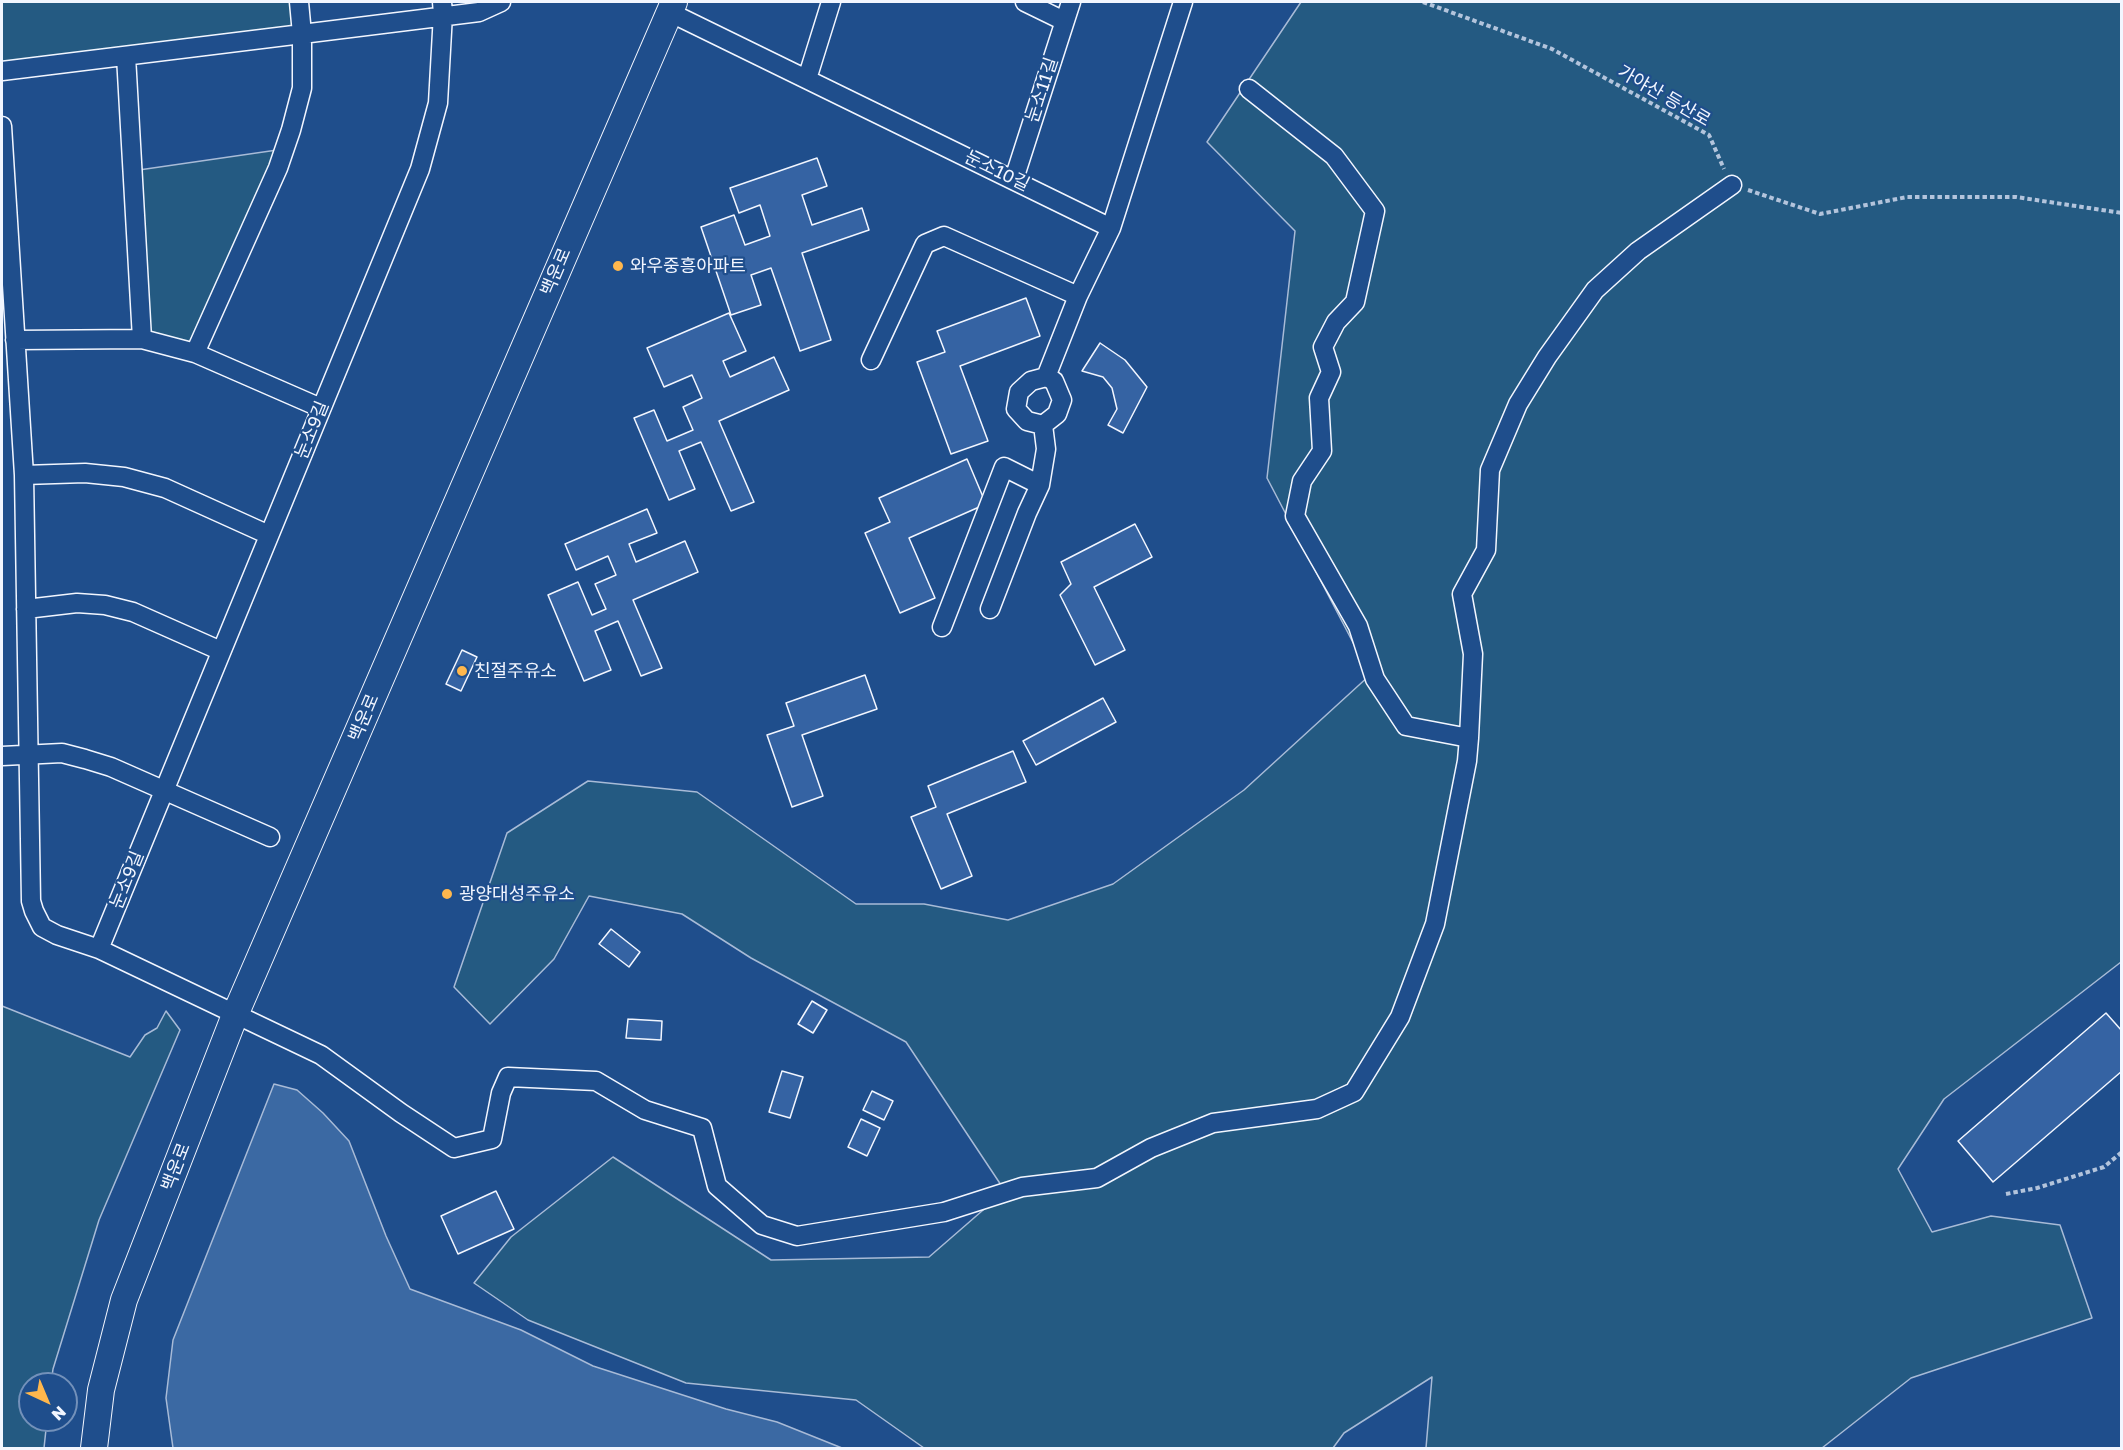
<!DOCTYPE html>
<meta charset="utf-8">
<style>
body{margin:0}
#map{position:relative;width:2123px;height:1450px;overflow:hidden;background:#1f4e8c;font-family:"Golos Text",sans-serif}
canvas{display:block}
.frame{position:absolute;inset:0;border:3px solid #f2f6ff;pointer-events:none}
.north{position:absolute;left:18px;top:1372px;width:60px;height:60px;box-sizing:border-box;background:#1f4e8c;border:2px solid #7391ba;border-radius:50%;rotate:136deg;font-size:16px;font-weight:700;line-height:24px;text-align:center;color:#f2f6ff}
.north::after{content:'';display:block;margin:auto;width:21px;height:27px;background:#ffb74d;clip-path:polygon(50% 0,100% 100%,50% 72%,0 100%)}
</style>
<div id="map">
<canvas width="2123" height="1450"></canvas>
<div class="frame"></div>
<div class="north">N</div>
</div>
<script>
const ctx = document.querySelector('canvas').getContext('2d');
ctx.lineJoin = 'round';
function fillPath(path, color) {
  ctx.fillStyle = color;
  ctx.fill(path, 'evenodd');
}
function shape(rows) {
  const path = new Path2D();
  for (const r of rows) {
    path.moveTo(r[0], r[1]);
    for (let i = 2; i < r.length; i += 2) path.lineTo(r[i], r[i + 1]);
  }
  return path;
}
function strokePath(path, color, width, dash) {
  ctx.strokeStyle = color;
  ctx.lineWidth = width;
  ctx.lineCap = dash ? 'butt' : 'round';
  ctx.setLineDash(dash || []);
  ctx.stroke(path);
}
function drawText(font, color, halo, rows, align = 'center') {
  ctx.font = font + ' "Golos Text","Noto Sans KR",sans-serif';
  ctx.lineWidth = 4.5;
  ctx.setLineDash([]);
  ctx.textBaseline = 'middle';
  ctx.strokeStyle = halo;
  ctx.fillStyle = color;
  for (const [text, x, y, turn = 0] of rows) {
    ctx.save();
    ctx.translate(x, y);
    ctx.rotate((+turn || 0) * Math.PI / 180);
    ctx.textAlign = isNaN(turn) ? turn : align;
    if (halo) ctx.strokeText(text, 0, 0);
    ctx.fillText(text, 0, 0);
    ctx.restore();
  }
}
const green = shape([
 [2,2,299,2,302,34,2,71,2,2],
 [1301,2,2121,2,2121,962,1944,1099,1898,1169,1932,1232,1991,1216,2060,1225,2092,1318,1911,1378,1822,1448,1426,1448,1432,1377,1344,1433,1333,1448,924,1448,856,1400,686,1383,528,1320,474,1283,511,1237,613,1157,771,1260,929,1257,1005,1191,906,1042,751,958,682,914,589,896,554,959,490,1024,454,987,507,833,588,781,697,792,856,904,924,904,1008,920,1113,884,1244,790,1370,675,1267,478,1295,231,1207,142,1301,2],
 [284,149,195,353,142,339,132,171,284,149],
 [2,1006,130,1057,145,1035,157,1028,166,1011,180,1030,99,1220,53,1369,51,1384,30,1384,30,1420,47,1420,44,1448,2,1448,2,1006]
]);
fillPath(green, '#245a82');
strokePath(green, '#a8bbd7', 1.5);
const water = shape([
 [274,1084,297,1090,323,1113,349,1141,386,1236,410,1289,521,1330,593,1366,726,1409,777,1422,842,1448,173,1448,166,1398,173,1340,274,1084]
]);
fillPath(water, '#3b69a3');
strokePath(water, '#a8bbd7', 1.5);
const building = shape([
 [817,158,827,186,802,195,812,225,862,208,869,230,802,253,831,340,800,351,771,268,751,275,761,305,731,315,701,227,734,215,745,245,770,236,760,205,739,213,730,188,817,158],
 [1026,298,1040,336,960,366,988,441,951,454,917,362,945,352,937,331,1026,298],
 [729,313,746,351,723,361,730,377,774,357,789,390,719,421,754,502,731,511,701,442,679,451,695,489,669,500,634,418,654,410,667,441,693,430,683,407,702,398,692,375,664,387,647,348,729,313],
 [1100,343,1125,360,1147,387,1123,433,1108,425,1117,409,1112,388,1103,377,1082,371,1100,343],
 [967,459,986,504,909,538,935,598,900,613,865,533,890,522,879,498,967,459],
 [647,509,657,533,629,544,636,562,685,541,698,572,633,600,662,668,641,676,618,621,595,631,611,670,584,681,548,595,578,582,592,615,606,609,595,584,616,575,608,556,576,570,565,544,647,509],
 [1135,524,1152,557,1094,587,1125,650,1095,665,1060,595,1071,584,1061,562,1135,524],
 [462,650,477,657,461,691,446,684,462,650],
 [865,675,877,709,802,735,823,796,792,807,767,735,794,726,786,703,865,675],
 [1103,698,1116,722,1036,765,1023,741,1103,698],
 [1013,751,1026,782,947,814,972,876,941,889,911,817,936,807,928,786,1013,751],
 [611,929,640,952,629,967,599,944,611,929],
 [812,1001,827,1010,813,1033,798,1024,812,1001],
 [2106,1013,2122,1031,2122,1071,1993,1182,1958,1141,2106,1013],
 [628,1019,662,1021,661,1040,626,1038,628,1019],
 [782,1071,803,1077,790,1118,769,1112,782,1071],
 [872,1091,893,1101,884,1120,863,1110,872,1091],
 [861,1119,880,1128,867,1156,848,1147,861,1119],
 [496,1191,514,1229,458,1254,441,1216,496,1191]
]);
fillPath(building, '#3563a3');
strokePath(building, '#f2f6ff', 1.5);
const street = shape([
 [1025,2,1064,21],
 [669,12,1111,228],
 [126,56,142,339],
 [2,71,302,34,299,2],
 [807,79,831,2],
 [2,126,24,475,31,901,34,911,42,927,57,935,99,949,321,1055,401,1113,454,1148,492,1139,501,1093,508,1077,596,1081,645,1110,702,1128,717,1186,762,1225,797,1236,944,1212,1022,1187,1097,1178,1151,1148,1213,1123,1317,1109,1354,1092,1400,1017,1435,924,1467,761,1469,738,1406,726,1375,679,1358,626,1295,516,1302,481,1322,451,1319,398,1331,372,1323,347,1336,322,1355,302,1375,211,1334,156,1249,89],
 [1014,179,1071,2],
 [15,340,142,339,195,353,321,408],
 [195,353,278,168,291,130,302,88,302,34,479,12,501,2],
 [871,360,925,244,944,236,1078,296],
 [1046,377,1054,381,1062,400,1057,414,1043,425,1027,421,1016,409,1019,392,1031,381,1046,377,1078,296,1111,228,1183,2],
 [24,475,85,473,124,477,165,488,269,535],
 [26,609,77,603,105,605,133,612,221,651],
 [990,609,1027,513,1040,485,1046,449,1043,425],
 [942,627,1004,467,1040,485],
 [1469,738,1473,654,1462,594,1486,550,1490,470,1518,404,1547,357,1595,290,1638,251,1732,185],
 [2,756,62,753,85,759,111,767,270,837],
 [99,949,420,169,438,103,443,14,442,2]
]);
const secondary = shape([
 [94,1448,101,1390,124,1300,235,1015,674,2]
]);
strokePath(street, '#f2f6ff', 21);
strokePath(secondary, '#f2f6ff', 28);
strokePath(shape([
 [1423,2,1552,49,1709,135,1724,169],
 [1748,190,1820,214,1907,197,2016,197,2122,213],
 [2006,1194,2037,1188,2104,1167,2122,1152]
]), '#b3c4dc', 4, [4.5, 3]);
strokePath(street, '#1f4e8c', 18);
strokePath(secondary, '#1f4e8c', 26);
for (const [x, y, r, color] of [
 [618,266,6,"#ffb74d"],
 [462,671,6,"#ffb74d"],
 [447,894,6,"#ffb74d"]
]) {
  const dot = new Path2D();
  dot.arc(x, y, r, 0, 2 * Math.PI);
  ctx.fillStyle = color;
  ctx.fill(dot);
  strokePath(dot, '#1f4e8c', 2);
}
drawText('18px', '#f2f6ff', '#1f4e8c', [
 ["눈소11길",1042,90,-72],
 ["가야산 등산로",1664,96,30],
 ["눈소10길",997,171,26],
 ["백운로",556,272,-67],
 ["눈소9길",312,430,-68],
 ["백운로",364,718,-67],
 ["눈소9길",127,880,-68],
 ["백운로",176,1167,-69]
]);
drawText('18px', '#f2f6ff', '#1f4e8c', [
 ["와우중흥아파트",630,266],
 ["친절주유소",474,671],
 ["광양대성주유소",459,894]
], 'left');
</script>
